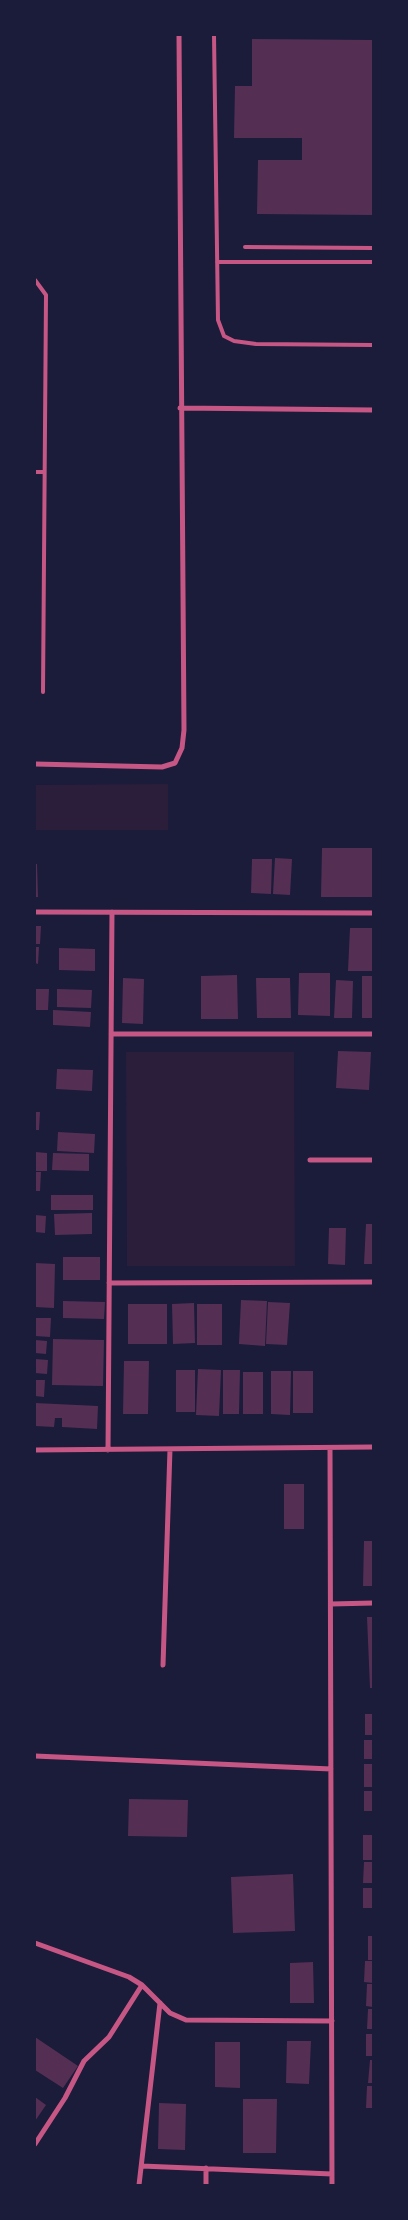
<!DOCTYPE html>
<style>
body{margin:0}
#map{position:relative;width:408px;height:2220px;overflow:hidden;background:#1b1b3a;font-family:"Archivo Narrow",sans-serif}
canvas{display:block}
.frame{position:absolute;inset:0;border:36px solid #1b1b3a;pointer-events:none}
</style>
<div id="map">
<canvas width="408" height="2220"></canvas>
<div class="frame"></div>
</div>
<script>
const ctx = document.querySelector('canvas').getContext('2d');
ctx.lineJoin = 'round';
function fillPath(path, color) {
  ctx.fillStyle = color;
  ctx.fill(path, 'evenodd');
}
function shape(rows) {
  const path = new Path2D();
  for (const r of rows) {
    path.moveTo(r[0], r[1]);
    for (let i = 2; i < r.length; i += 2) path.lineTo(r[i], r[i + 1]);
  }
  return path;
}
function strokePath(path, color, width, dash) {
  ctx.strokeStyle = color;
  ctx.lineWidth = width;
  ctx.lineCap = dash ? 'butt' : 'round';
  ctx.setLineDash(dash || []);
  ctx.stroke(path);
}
fillPath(shape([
 [168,784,168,830,35,830,35,785],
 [126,1052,294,1052,295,1266,127,1266]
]), '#2a1e3b');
fillPath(shape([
 [252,39,373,40,373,215,257,214,258,160,302,160,302,138,234,138,235,86,252,86],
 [322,848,373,848,373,897,321,897],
 [275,858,292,859,290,895,273,894],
 [252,859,272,859,271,894,251,893],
 [35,864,37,864,38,897,35,897],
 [35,926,41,926,40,944,35,944],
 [350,928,373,928,373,971,348,971],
 [35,947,39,947,38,964,35,963],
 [59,948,95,949,95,971,59,970],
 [299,973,330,973,330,1016,298,1015],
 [237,975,238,1019,201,1019,201,976],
 [362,976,373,976,373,1018,362,1018],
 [123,978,144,979,143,1024,122,1023],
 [256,978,290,978,291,1018,257,1018],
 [336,980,353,981,352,1018,334,1018],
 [35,989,49,989,48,1010,35,1010],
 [57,989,92,990,91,1008,57,1007],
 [53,1010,91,1012,90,1027,53,1025],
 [338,1051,371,1052,369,1090,336,1088],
 [57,1069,93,1070,92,1091,56,1089],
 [35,1112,40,1112,39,1130,35,1130],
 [58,1132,95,1134,94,1153,57,1151],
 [35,1152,47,1153,47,1171,35,1171],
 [53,1153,89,1154,89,1171,52,1170],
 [35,1172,41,1172,40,1191,35,1191],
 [51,1195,93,1195,93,1210,51,1210],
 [92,1213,92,1234,55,1235,54,1214],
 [35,1215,46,1216,45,1233,35,1232],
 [366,1224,373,1224,373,1264,364,1264],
 [329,1228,346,1228,345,1265,328,1264],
 [63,1257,100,1257,100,1280,63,1280],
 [35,1263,55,1264,54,1308,35,1307],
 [241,1300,267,1301,265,1346,239,1344],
 [63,1301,105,1302,104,1319,63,1318],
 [268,1302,290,1303,287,1345,266,1344],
 [194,1303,195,1343,173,1344,172,1304],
 [128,1304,167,1304,167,1344,128,1344],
 [197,1304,222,1304,222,1345,197,1345],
 [35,1318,51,1318,50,1337,35,1336],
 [53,1339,104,1340,103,1386,52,1385],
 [35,1340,47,1341,46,1354,35,1353],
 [35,1359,48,1360,47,1374,35,1373],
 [124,1361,149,1361,148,1414,123,1414],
 [198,1369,221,1370,219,1416,196,1415],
 [176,1370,195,1370,195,1412,176,1412],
 [223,1370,240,1370,239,1414,223,1414],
 [271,1371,291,1371,290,1415,271,1414],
 [293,1371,313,1371,313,1413,293,1413],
 [243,1372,263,1372,263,1414,243,1414],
 [35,1380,45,1380,44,1397,35,1396],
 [35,1403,98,1406,97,1429,62,1427,62,1418,55,1418,54,1427,35,1426],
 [284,1484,304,1484,304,1529,284,1529],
 [364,1541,373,1541,373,1586,363,1586],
 [367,1617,373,1617,373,1688,370,1688],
 [365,1714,373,1714,373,1735,365,1735],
 [364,1740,373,1740,373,1759,364,1759],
 [364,1764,373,1764,373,1787,364,1787],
 [364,1791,373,1791,373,1811,364,1811],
 [129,1799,188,1800,187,1837,128,1836],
 [363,1835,373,1835,373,1860,363,1860],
 [364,1862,373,1862,373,1883,363,1883],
 [293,1874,295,1931,233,1933,231,1877],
 [363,1888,373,1888,373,1908,363,1908],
 [368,1936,373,1936,373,1960,368,1960],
 [365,1961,373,1961,373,1983,364,1982],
 [313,1962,314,2003,290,2003,290,1963],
 [367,1984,373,1984,373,2007,366,2006],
 [368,2009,373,2009,373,2029,367,2029],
 [366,2034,373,2034,373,2056,366,2056],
 [35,2037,78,2066,63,2088,35,2070],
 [287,2041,311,2041,309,2084,286,2083],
 [215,2042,240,2042,240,2088,215,2087],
 [370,2060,373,2060,373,2083,368,2083],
 [367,2086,373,2086,373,2108,366,2108],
 [35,2097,46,2105,35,2121],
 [243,2099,277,2099,276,2153,243,2153],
 [159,2103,186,2104,185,2150,158,2149]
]), '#542f53');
strokePath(shape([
 [214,35,218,320,224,336,234,341,256,344,373,345],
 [245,247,373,248],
 [217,262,373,262],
 [35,280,46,295,43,692],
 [35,472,44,472]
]), '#c65784', 4);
strokePath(shape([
 [180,408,373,410],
 [35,764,162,767,175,763,182,748,184,730,179,35],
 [35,912,373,913],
 [111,1034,373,1034],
 [310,1160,373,1160],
 [109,1283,373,1282],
 [330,1448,332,2185],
 [35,1450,373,1447],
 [108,1450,112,912],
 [331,1604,373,1603],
 [163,1665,170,1449],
 [35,1756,331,1769],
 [35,1943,129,1977,142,1985,170,2013,186,2020,332,2021],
 [35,2144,65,2098,84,2061,109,2037,142,1985],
 [142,2166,332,2174],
 [139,2185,160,2003],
 [206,2185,206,2168]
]), '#c65784', 5);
</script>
